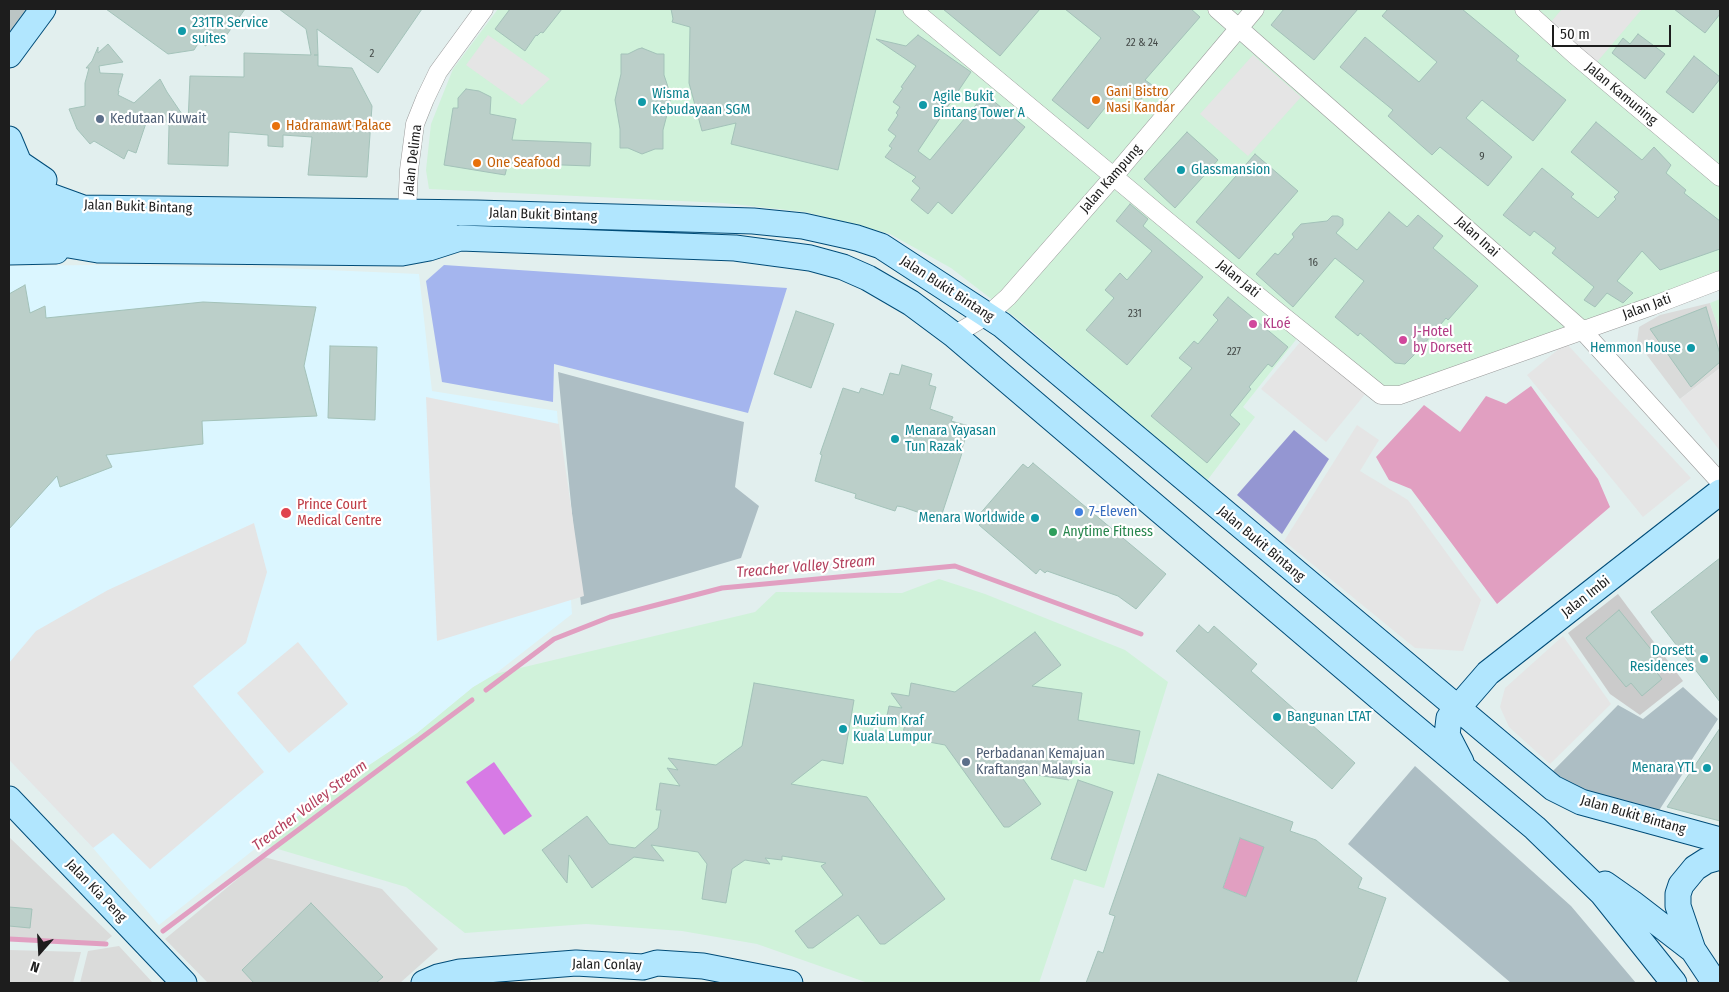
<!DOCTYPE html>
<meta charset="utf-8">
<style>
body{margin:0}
#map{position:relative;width:1729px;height:992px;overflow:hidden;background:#e2efee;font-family:"Fira Sans Condensed",sans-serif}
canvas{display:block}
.frame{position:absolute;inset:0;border:10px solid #1d1d1d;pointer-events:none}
.north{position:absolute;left:15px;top:927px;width:50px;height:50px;-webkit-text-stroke:4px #fff;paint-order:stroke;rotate:199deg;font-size:14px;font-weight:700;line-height:20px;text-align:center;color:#1d1d1d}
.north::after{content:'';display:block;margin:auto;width:18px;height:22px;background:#1d1d1d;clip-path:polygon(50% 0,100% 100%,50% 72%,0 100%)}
.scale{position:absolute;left:1552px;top:25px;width:119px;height:22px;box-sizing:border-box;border:2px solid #1d1d1d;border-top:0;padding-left:6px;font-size:15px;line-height:18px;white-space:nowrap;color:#1d1d1d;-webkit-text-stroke:4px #fff;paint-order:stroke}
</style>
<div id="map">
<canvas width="1729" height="992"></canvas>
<div class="frame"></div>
<div class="north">N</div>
<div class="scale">50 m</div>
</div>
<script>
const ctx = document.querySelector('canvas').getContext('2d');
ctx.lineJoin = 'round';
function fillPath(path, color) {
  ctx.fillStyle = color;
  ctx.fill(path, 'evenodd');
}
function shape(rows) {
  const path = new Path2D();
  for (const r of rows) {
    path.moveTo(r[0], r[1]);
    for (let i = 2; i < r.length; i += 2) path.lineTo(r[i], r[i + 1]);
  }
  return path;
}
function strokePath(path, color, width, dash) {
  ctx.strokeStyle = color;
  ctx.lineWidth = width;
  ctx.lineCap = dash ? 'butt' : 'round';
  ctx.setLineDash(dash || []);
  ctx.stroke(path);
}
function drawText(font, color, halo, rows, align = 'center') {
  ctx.font = font + ' "Fira Sans Condensed",sans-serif';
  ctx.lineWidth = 4.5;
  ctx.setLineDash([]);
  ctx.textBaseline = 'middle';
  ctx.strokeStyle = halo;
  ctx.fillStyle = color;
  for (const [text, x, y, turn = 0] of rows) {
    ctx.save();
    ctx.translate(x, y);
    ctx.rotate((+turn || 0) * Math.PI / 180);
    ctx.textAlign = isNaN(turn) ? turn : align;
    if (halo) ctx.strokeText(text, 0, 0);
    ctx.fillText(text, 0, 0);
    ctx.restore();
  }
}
fillPath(shape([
 [1710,303,1720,333,1720,368,1680,399,1637,342,1639,327,1660,315],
 [9,837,112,936,101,945,9,939],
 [264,857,382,889,438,949,400,983,208,983,165,939],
 [119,946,153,983,80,983,88,951],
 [9,950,81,952,73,983,9,983]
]), '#dadbda');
fillPath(shape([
 [498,9,1720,9,1720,273,1399,389,1383,390,1306,327,1243,407,1255,417,1206,482,1024,324,951,268,890,234,805,212,723,203,429,189,426,170,431,124,453,69],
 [1720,299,1720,333,1710,303],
 [939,579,985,594,1125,650,1168,682,1104,888,1074,879,1039,983,868,983,757,944,682,931,586,924,465,933,406,887,261,844,339,785,417,733,473,687,495,674,755,612,776,592,902,593]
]), '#d0f2da');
fillPath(shape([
 [94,265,281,268,419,274,432,391,557,411,572,614,495,674,473,687,417,733,339,785,261,844,159,925,93,848,9,760,9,266]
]), '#dbf6ff');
fillPath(shape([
 [1618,594,1683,681,1640,715,1610,694,1568,633]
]), '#cbcbcb');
fillPath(shape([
 [558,372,744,422,735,487,759,506,741,558,581,605],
 [1683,687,1718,719,1658,812,1591,795,1552,772,1618,705,1643,719],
 [1415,766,1571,906,1636,983,1511,983,1348,844]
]), '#adbec4');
fillPath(shape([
 [444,265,787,288,748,413,554,364,553,402,442,382,426,281]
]), '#a4b5ee');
fillPath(shape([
 [1294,430,1329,459,1282,534,1237,495]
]), '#9496d2');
fillPath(shape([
 [494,762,532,816,504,835,466,782]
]), '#d77ae5');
fillPath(shape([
 [1562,9,1642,9,1597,62,1550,23],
 [488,35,550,79,522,105,466,65],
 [1253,55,1301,97,1248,156,1200,114],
 [1301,341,1366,393,1326,442,1261,389],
 [1566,343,1691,478,1643,517,1527,375],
 [1720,368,1720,451,1680,399],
 [426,397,559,424,584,596,437,641],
 [1357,425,1379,440,1360,471,1408,500,1481,600,1463,651,1415,648,1284,541],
 [254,523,267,572,246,643,193,686,264,772,150,869,113,833,93,848,9,760,9,663,36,631,108,590],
 [1563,636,1611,704,1550,764,1509,727,1500,707,1505,688],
 [298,642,348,704,289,753,237,693]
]), '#e5e5e5');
fillPath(shape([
 [1531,386,1598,479,1610,507,1497,604,1411,489,1389,480,1376,457,1424,405,1460,432,1486,396,1506,404],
 [1240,838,1289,855,1246,897,1223,888]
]), '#e19fc1');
strokePath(shape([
 [486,690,554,639,610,617,722,588,955,566,1141,634],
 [163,931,472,700],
 [9,939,106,944]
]), '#e19fc1', 5);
const building = shape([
 [106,9,245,9,223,40,218,41,211,37,206,46,199,42,194,50,168,54,106,9],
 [279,9,422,9,378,73,317,29,318,55,314,55,318,55,318,66,352,68,372,106,367,177,308,175,312,137,283,135,283,147,268,146,268,135,229,132,228,166,168,164,169,126,164,117,148,117,136,153,128,150,124,159,94,141,90,144,77,129,69,109,85,106,85,83,89,68,86,68,92,61,98,47,98,53,108,44,123,62,99,66,100,73,123,74,118,91,119,91,118,95,134,103,160,79,167,92,188,123,190,76,244,77,244,53,311,55,306,29,279,9],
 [510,9,562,9,543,33,541,32,537,36,536,35,525,51,495,29,510,9],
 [671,9,876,9,838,170,731,144,736,123,702,131,689,83,690,27,672,22,673,19,671,9],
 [943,9,1040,9,1000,56,943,9],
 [1065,9,1191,9,1200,17,1145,80,1152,85,1139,102,1121,88,1088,129,1052,100,1101,38,1065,9],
 [1284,9,1358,9,1314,60,1271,25,1284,9],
 [1388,9,1462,9,1519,56,1516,60,1566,100,1533,141,1482,100,1466,118,1512,157,1488,186,1440,147,1432,155,1388,116,1393,110,1340,67,1365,37,1419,82,1437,62,1382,16,1388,9],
 [1674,9,1720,9,1720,14,1705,33,1674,9],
 [1638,34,1665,54,1645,79,1612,53,1623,38,1630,44,1638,34],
 [918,35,971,72,918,151,930,160,985,94,1025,127,952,214,938,202,928,214,911,200,920,188,912,181,916,177,885,157,892,148,889,146,896,136,888,130,898,115,896,113,900,107,893,102,903,88,901,87,916,66,876,39,906,46,918,35],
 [642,48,657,54,664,54,664,75,670,93,670,103,663,130,663,149,655,149,642,154,628,148,620,148,620,129,615,100,621,74,621,54,628,54,638,49,642,48],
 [1694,56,1720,77,1720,79,1693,113,1666,92,1694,56],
 [466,89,479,91,491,97,490,114,516,119,512,140,591,143,590,166,508,163,505,175,444,165,453,108,458,108,458,98,466,89],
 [1596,122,1642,160,1654,147,1671,165,1666,173,1686,190,1684,193,1720,221,1720,249,1660,270,1642,251,1617,281,1633,293,1623,303,1607,293,1595,307,1584,300,1594,287,1552,253,1556,248,1534,231,1530,236,1503,215,1542,168,1574,194,1571,197,1598,218,1616,199,1614,197,1619,192,1571,152,1596,122],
 [1187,132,1218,160,1175,208,1144,179,1187,132],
 [1255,154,1298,191,1239,259,1196,222,1255,154],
 [1130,204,1148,219,1143,226,1203,277,1127,365,1086,330,1114,298,1105,290,1120,273,1127,280,1152,251,1116,221,1130,204],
 [1389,212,1407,227,1418,215,1443,236,1433,248,1478,286,1448,320,1446,318,1419,350,1405,364,1395,363,1360,333,1358,336,1335,317,1364,281,1335,258,1293,307,1256,274,1275,253,1278,255,1294,237,1292,234,1301,224,1327,221,1332,216,1338,216,1343,219,1343,225,1336,233,1357,250,1389,212],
 [25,285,30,313,45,306,46,318,203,302,316,307,304,366,317,416,202,421,203,444,106,455,112,467,60,487,57,476,9,529,9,294,25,285],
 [1228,297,1288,347,1272,367,1268,364,1249,387,1251,389,1230,415,1240,424,1207,463,1151,416,1192,368,1179,358,1194,341,1198,344,1218,320,1213,315,1228,297],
 [1706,307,1720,354,1720,362,1691,387,1650,329,1706,307],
 [796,311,834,324,811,388,774,374,796,311],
 [330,346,377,347,375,420,328,418,330,346],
 [902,365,932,374,929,385,936,387,930,409,953,417,951,421,969,426,961,452,962,453,940,520,903,507,897,506,895,511,855,498,856,494,815,481,822,455,820,454,843,388,859,393,861,388,883,395,890,373,899,375,902,365],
 [1033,463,1166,574,1136,609,1118,596,1047,571,1045,573,1040,569,1036,574,979,525,983,520,978,516,1016,472,1023,464,1028,468,1033,463],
 [1720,558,1720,702,1651,612,1720,558],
 [1619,610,1662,663,1654,669,1662,679,1642,696,1631,683,1626,687,1586,638,1619,610],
 [1199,625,1208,633,1214,626,1257,664,1251,671,1355,763,1332,789,1176,651,1199,625],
 [1035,632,1061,665,1032,686,1082,693,1078,720,1140,731,1134,764,1073,753,1069,780,1018,772,1041,804,1009,827,1004,827,945,745,902,737,905,724,886,721,889,706,902,708,891,693,909,696,911,683,955,692,1035,632],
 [754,683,854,700,843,764,822,760,791,784,867,797,945,899,885,944,880,944,858,915,813,948,808,948,795,931,843,895,821,866,826,863,782,856,782,860,765,858,770,864,745,860,732,869,726,903,702,899,707,864,698,852,651,845,664,861,634,857,592,888,569,855,567,883,542,850,587,816,609,844,635,848,658,828,661,810,656,810,660,783,680,786,667,768,678,770,668,758,716,765,742,746,754,683],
 [1720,728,1720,821,1667,807,1720,728],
 [1158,774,1293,822,1290,831,1316,840,1362,878,1358,888,1386,898,1356,983,1086,983,1098,951,1103,953,1115,916,1109,914,1158,774],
 [1240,838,1264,847,1246,897,1223,888,1240,838],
 [1078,780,1113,792,1086,871,1051,859,1078,780],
 [311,903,383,977,376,983,254,983,242,970,311,903],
 [9,907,32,909,30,928,9,926,9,907]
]);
fillPath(building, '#bbcfc9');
strokePath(building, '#a3c2b9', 1);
strokePath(shape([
 [9,29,23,9]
]), '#bbc5c4', 28, [28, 14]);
const street = shape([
 [912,9,1237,279,1381,395,1400,395,1652,306,1720,280],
 [1217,9,1582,330,1720,482],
 [1524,9,1575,55,1720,177],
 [407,211,409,170,415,124,425,99,438,72,484,9],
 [954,335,988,315,1008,297,1114,176,1255,9]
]);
const secondary = shape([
 [9,55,43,9],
 [9,139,19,163,44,180],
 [9,176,39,192,83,208,477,213,753,221,803,226,857,238,881,246,1002,325,1553,788,1581,802,1720,840],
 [9,198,34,213,68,225,117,228,421,232,452,237],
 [9,224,22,233,57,243,98,250,402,253,429,248,460,238,735,248,810,258,843,267,868,278,911,303,954,335,1394,710,1535,828,1602,893,1674,983],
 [9,252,56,251],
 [1461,762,1447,735,1449,718,1488,673,1720,492],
 [9,799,184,983],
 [1605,884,1632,903,1693,950],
 [424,983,438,977,460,972,576,963,643,967,657,963,703,966,790,983],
 [1715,983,1693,950,1678,906,1678,894,1681,885,1695,868,1706,861,1720,857]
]);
strokePath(street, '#9a9a9a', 19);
strokePath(secondary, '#004c78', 27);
strokePath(street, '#fff', 18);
strokePath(secondary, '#b1e6fe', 25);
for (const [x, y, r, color] of [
 [182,31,5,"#0f9aa8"],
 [1096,100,5,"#e8710a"],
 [642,102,5,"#0f9aa8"],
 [923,105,5,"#0f9aa8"],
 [100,119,5,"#5c6f8a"],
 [276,126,5,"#e8710a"],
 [477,163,5,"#e8710a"],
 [1181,170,5,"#0f9aa8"],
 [1253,324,5,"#d1479c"],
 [1403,340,5,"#d1479c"],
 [1691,348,5,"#0f9aa8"],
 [895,439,5,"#0f9aa8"],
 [1079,512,5,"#3f7fe0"],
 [286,513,6,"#e0444e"],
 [1035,518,5,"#0f9aa8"],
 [1053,532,5,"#2e9e5b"],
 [1704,659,5,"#0f9aa8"],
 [1277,717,5,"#0f9aa8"],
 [843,729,5,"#0f9aa8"],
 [966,762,5,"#5c6f8a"],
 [1707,768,5,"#0f9aa8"]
]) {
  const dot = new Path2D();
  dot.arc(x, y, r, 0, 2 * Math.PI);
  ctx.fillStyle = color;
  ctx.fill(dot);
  strokePath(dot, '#fff', 2);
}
drawText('11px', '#444a48', null, [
 ["22 & 24",1142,43],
 ["2",372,54],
 ["9",1482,157],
 ["16",1313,263],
 ["231",1135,314],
 ["227",1234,352]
]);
drawText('14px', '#0d838f', '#fff', [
 ["231TR Service",192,23],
 ["suites",192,39],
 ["Wisma",652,94],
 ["Kebudayaan SGM",652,110],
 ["Agile Bukit",933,97],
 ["Bintang Tower A",933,113],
 ["Glassmansion",1191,170],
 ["Hemmon House",1681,348,"right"],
 ["Menara Yayasan",905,431],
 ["Tun Razak",905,447],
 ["Menara Worldwide",1025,518,"right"],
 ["Dorsett",1694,651,"right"],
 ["Residences",1694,667,"right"],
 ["Bangunan LTAT",1287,717],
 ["Muzium Kraf",853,721],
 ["Kuala Lumpur",853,737],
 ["Menara YTL",1697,768,"right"]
], 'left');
drawText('14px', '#c56008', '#fff', [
 ["Gani Bistro",1106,92],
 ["Nasi Kandar",1106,108],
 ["Hadramawt Palace",286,126],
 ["One Seafood",487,163]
], 'left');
drawText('14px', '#1d1d1d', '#fff', [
 ["Jalan Kamuning",1621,94,40],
 ["Jalan Delima",413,160,-83],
 ["Jalan Kampung",1111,179,-49],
 ["Jalan Bukit Bintang",138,207,2],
 ["Jalan Bukit Bintang",543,215,2],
 ["Jalan Inai",1477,237,42],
 ["Jalan Jati",1238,279,39],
 ["Jalan Bukit Bintang",947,289,33],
 ["Jalan Jati",1647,307,-20],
 ["Jalan Bukit Bintang",1261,544,40],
 ["Jalan Imbi",1586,597,-38],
 ["Jalan Bukit Bintang",1633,815,16],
 ["Jalan Kia Peng",96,891,46],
 ["Jalan Conlay",607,965,1]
]);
drawText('14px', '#4e5e75', '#fff', [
 ["Kedutaan Kuwait",110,119],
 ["Perbadanan Kemajuan",976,754],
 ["Kraftangan Malaysia",976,770]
], 'left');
drawText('14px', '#b23c85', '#fff', [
 ["KLoé",1263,324],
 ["J-Hotel",1413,332],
 ["by Dorsett",1413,348]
], 'left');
drawText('14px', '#be3a42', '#fff', [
 ["Prince Court",297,505],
 ["Medical Centre",297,521]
], 'left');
drawText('14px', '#366cbe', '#fff', [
 ["7-Eleven",1089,512]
], 'left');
drawText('14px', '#27864d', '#fff', [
 ["Anytime Fitness",1063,532]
], 'left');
drawText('italic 15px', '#b4425e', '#fff', [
 ["Treacher Valley Stream",806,567,-5],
 ["Treacher Valley Stream",310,806,-37]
]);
</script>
